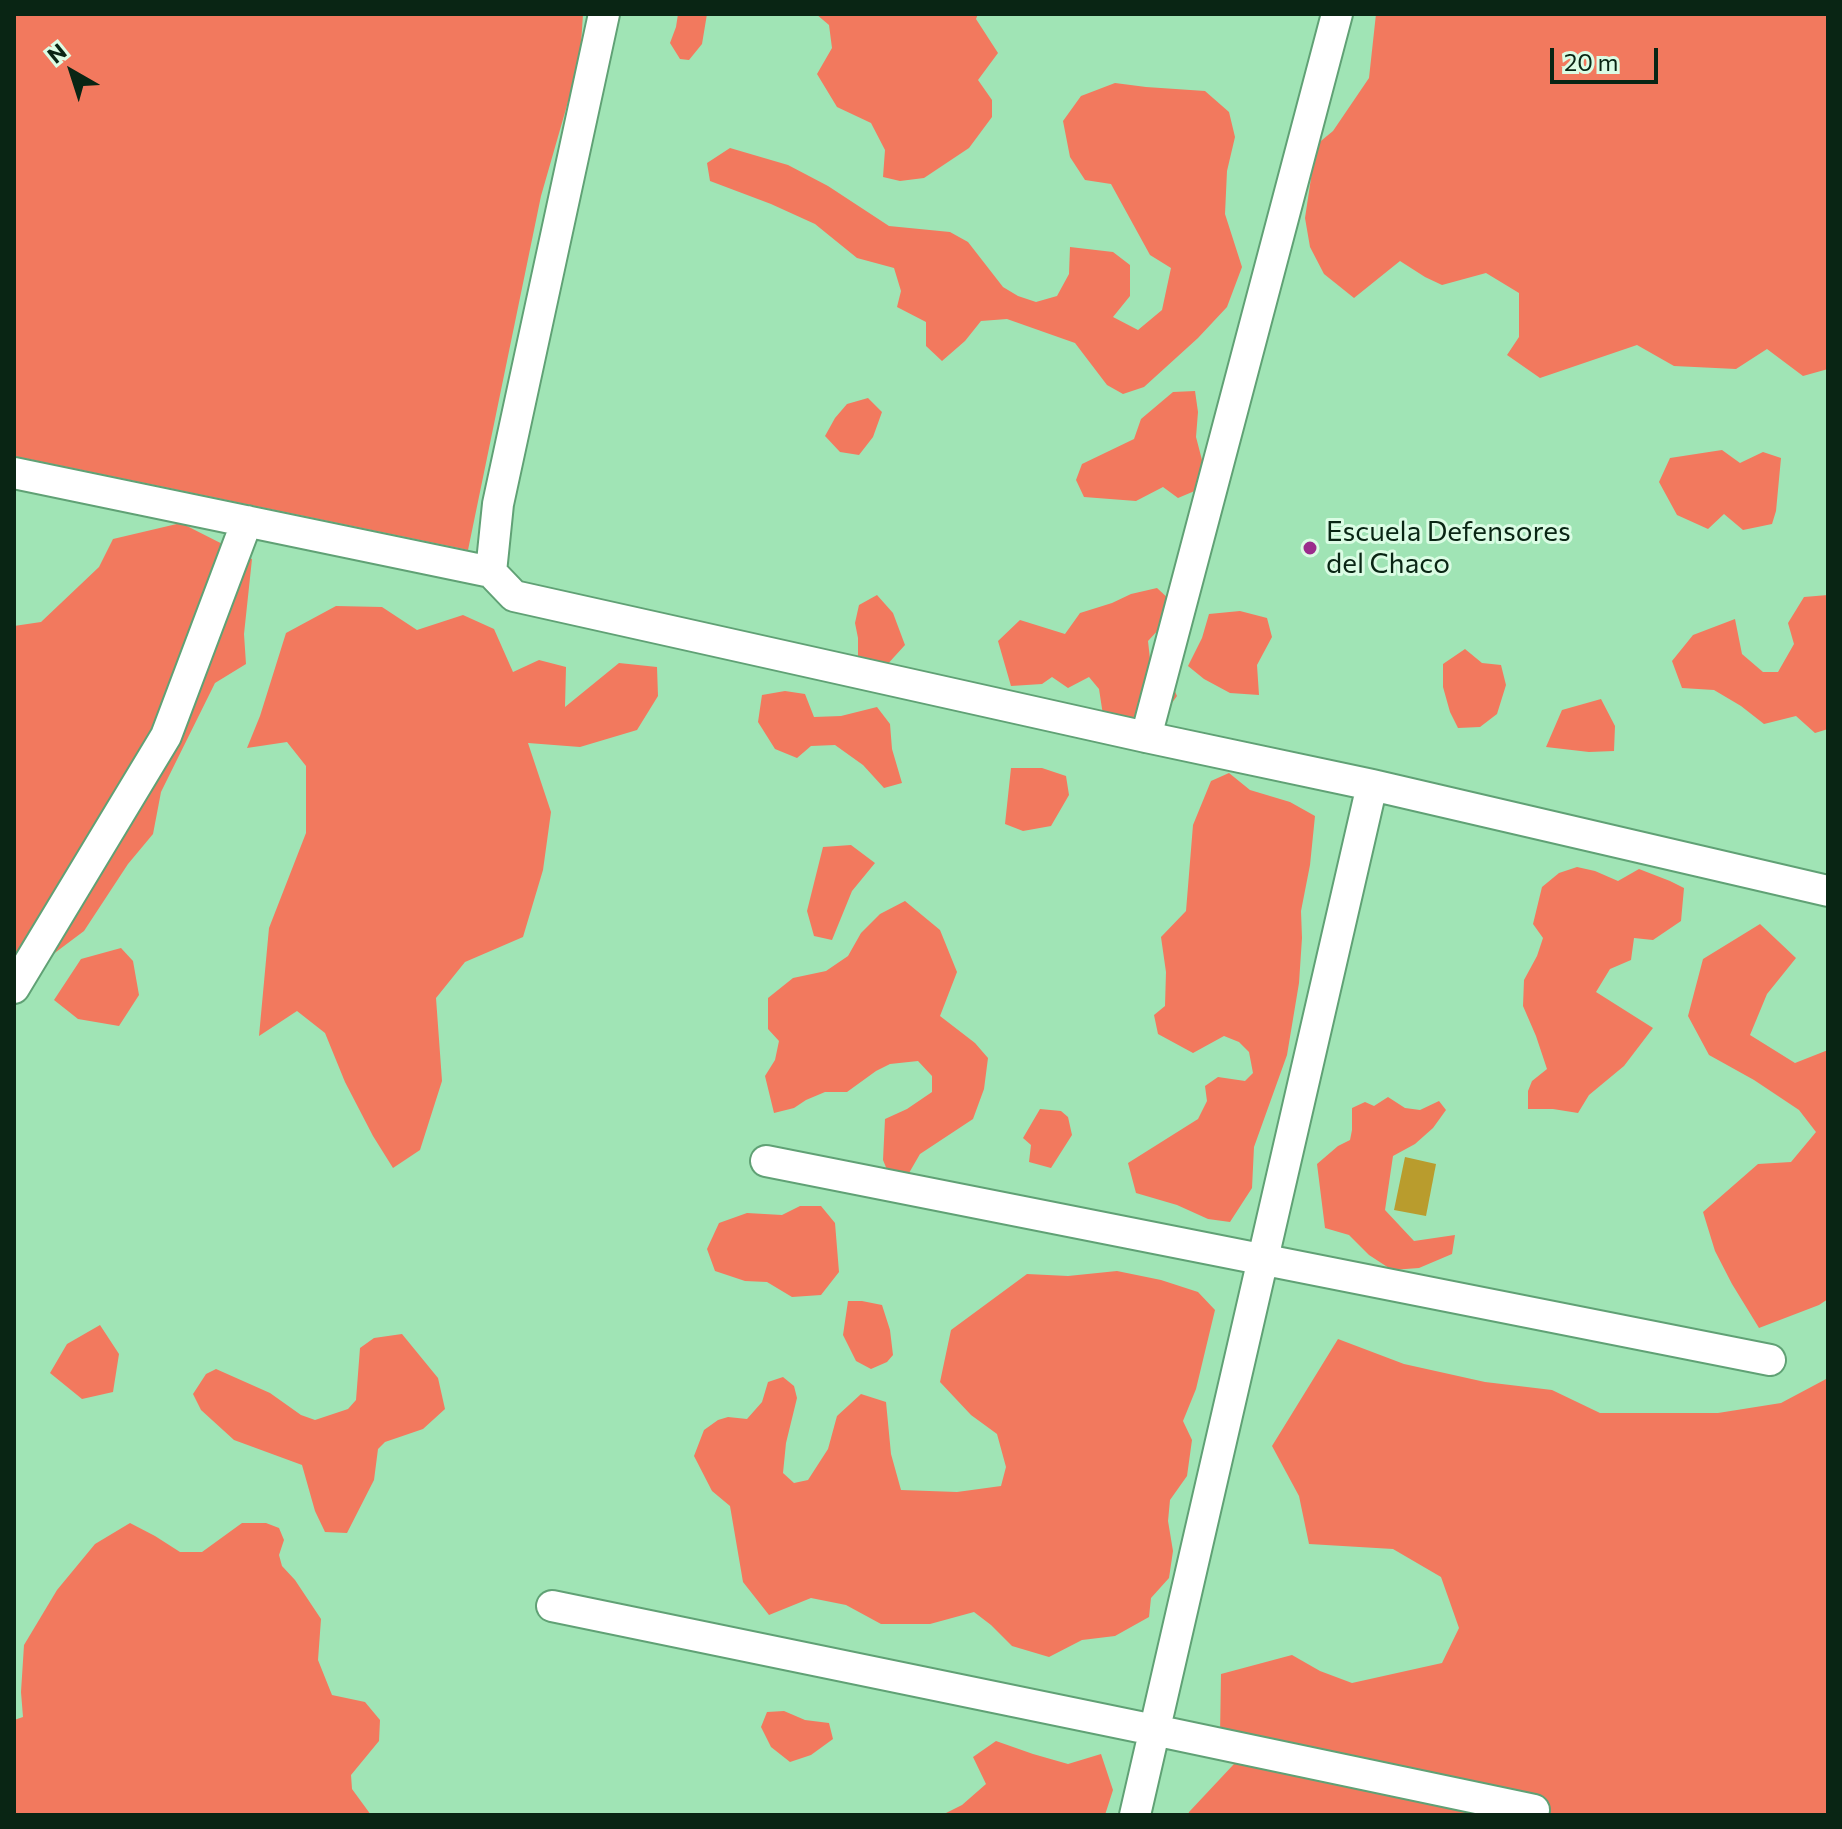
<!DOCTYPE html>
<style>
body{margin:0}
#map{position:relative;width:1842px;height:1829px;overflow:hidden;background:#a0e4b5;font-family:Commissioner,sans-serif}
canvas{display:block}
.frame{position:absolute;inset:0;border:16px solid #092514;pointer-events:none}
.north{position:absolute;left:32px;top:32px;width:80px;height:80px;-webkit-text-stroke:6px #dbfce4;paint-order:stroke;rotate:321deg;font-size:22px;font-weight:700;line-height:32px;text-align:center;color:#092514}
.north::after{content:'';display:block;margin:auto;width:28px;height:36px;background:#092514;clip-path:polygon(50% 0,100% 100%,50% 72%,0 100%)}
.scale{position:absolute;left:1550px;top:48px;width:108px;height:36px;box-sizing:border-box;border:4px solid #092514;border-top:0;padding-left:10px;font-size:24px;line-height:28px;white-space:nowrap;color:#092514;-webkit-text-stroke:6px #dbfce4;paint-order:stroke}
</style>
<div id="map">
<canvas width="1842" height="1829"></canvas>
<div class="frame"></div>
<div class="north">N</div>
<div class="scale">20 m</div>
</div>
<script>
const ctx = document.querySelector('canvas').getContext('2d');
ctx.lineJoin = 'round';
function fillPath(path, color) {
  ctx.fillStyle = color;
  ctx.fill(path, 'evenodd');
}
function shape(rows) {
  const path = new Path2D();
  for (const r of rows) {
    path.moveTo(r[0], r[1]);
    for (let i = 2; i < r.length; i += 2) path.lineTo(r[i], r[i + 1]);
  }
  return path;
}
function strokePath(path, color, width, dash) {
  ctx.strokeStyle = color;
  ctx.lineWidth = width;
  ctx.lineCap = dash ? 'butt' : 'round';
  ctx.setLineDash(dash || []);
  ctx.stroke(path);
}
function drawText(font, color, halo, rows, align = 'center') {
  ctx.font = font + ' Commissioner,sans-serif';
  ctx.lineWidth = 6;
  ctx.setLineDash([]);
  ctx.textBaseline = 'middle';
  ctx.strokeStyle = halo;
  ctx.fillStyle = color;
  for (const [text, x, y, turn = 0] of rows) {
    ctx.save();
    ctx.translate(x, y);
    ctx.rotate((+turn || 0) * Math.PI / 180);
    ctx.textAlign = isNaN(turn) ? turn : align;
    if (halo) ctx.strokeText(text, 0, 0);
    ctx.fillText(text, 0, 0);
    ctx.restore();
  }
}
fillPath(shape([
 [14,14,583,14,580,60,541,196,468,550,14,456],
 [678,14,707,14,702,44,689,60,680,59,670,43,676,27],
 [816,14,978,14,976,19,998,53,978,80,992,100,992,117,969,148,924,178,900,181,883,177,885,150,871,123,837,107,817,74,832,48,829,25],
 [1376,14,1828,14,1828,369,1803,376,1767,349,1736,369,1674,366,1637,345,1540,378,1507,355,1519,337,1519,293,1486,273,1442,285,1425,277,1400,261,1354,298,1324,274,1310,247,1305,218,1316,145,1333,131,1369,78],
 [1115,83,1146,87,1205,91,1229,112,1235,137,1227,171,1225,214,1242,267,1227,307,1198,338,1144,387,1123,394,1107,385,1075,343,1007,319,981,321,965,341,942,361,926,346,926,322,897,307,901,291,894,268,857,258,815,224,771,204,710,181,707,163,730,148,788,165,828,186,889,226,950,232,968,242,1003,287,1018,296,1036,302,1057,296,1069,274,1070,247,1113,252,1130,265,1130,296,1113,317,1138,330,1162,310,1171,268,1150,255,1111,184,1085,180,1070,157,1063,121,1081,96],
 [1195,391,1198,412,1196,437,1202,460,1201,483,1197,490,1178,498,1163,487,1136,501,1084,497,1076,480,1082,464,1134,439,1141,419,1173,392],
 [868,398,882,412,873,437,859,455,840,452,825,436,835,418,847,404],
 [1722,450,1740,463,1763,452,1781,458,1776,511,1772,524,1743,530,1724,514,1708,529,1677,515,1659,482,1670,458],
 [181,523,252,559,244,634,246,664,215,683,161,792,153,834,128,864,84,931,20,979,14,980,14,626,41,622,99,567,113,539],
 [1157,588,1170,600,1160,628,1148,641,1150,659,1169,678,1177,696,1166,711,1132,721,1103,715,1099,689,1089,677,1068,688,1052,677,1042,684,1011,686,998,641,1020,620,1065,634,1080,613,1112,603,1131,594],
 [877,595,893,613,905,645,885,667,858,660,858,638,855,623,859,605],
 [1828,595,1828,729,1815,733,1796,716,1764,724,1741,706,1714,690,1682,688,1672,661,1693,635,1735,619,1742,654,1763,672,1778,672,1794,644,1788,623,1804,597],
 [336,606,382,607,417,630,463,615,494,629,513,672,539,660,566,667,565,707,619,663,657,667,658,696,637,730,580,747,528,743,551,812,543,870,523,937,465,962,436,998,442,1081,420,1150,393,1168,373,1136,345,1082,325,1033,297,1011,259,1036,269,928,306,833,306,766,287,742,247,748,260,716,286,633],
 [1240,611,1267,618,1272,637,1257,665,1259,695,1230,693,1204,679,1188,666,1202,638,1209,614],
 [1465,649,1482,663,1501,665,1506,685,1497,714,1480,727,1458,728,1450,712,1443,687,1443,664],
 [785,691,805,694,814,717,841,716,877,707,890,724,892,749,902,783,884,788,863,765,835,745,811,746,797,758,775,749,758,722,762,695],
 [1601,699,1615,726,1614,751,1589,752,1546,747,1562,710],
 [1011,768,1042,768,1066,776,1069,795,1051,826,1023,831,1005,824],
 [1229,773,1250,790,1290,802,1315,816,1310,865,1301,911,1302,938,1299,983,1287,1055,1254,1147,1252,1188,1230,1222,1208,1219,1177,1205,1136,1193,1128,1163,1198,1119,1207,1101,1205,1086,1218,1077,1245,1081,1253,1073,1249,1052,1239,1042,1224,1036,1193,1053,1158,1034,1154,1015,1165,1006,1166,972,1161,937,1186,911,1193,825,1211,781],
 [851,845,875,863,852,891,832,940,814,936,807,911,823,847],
 [1577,867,1595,871,1618,881,1639,869,1670,881,1684,888,1681,921,1653,940,1634,938,1631,960,1610,969,1596,992,1653,1028,1624,1066,1589,1095,1578,1113,1553,1109,1528,1109,1528,1091,1532,1081,1547,1069,1536,1036,1523,1006,1524,980,1537,956,1543,938,1533,924,1542,887,1559,873],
 [905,901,940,930,957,972,940,1016,975,1043,988,1058,984,1089,973,1119,920,1154,909,1173,892,1182,883,1160,885,1119,907,1109,932,1092,932,1076,918,1061,890,1064,876,1071,847,1092,825,1092,806,1100,794,1108,774,1113,765,1076,775,1060,779,1041,768,1029,768,998,793,978,826,971,848,956,861,933,880,914],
 [1760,924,1796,958,1767,994,1750,1035,1795,1063,1828,1050,1828,1299,1819,1305,1759,1328,1732,1284,1715,1251,1703,1212,1758,1164,1791,1162,1816,1132,1799,1110,1754,1080,1709,1055,1688,1016,1703,959],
 [121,948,133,961,139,995,119,1026,78,1019,54,1000,81,959],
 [1388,1097,1405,1108,1420,1110,1439,1101,1446,1110,1433,1128,1415,1144,1393,1156,1385,1210,1414,1241,1455,1235,1452,1254,1419,1268,1392,1270,1369,1255,1349,1235,1325,1228,1317,1164,1338,1146,1350,1140,1352,1130,1352,1108,1365,1102,1374,1106],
 [1040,1109,1061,1111,1068,1117,1072,1135,1051,1168,1029,1162,1031,1145,1023,1138],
 [800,1206,821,1206,835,1223,839,1272,821,1295,792,1297,767,1282,745,1281,715,1271,707,1249,719,1223,747,1213,782,1215],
 [1117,1271,1161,1280,1198,1292,1215,1310,1196,1389,1183,1421,1192,1440,1187,1476,1170,1500,1168,1521,1173,1551,1169,1578,1151,1598,1149,1617,1115,1636,1082,1640,1049,1657,1012,1646,991,1625,974,1612,930,1624,881,1624,846,1605,811,1598,769,1615,743,1582,730,1506,712,1491,694,1456,704,1430,718,1420,728,1417,747,1419,762,1402,768,1382,783,1377,794,1386,797,1398,786,1443,783,1473,794,1483,808,1480,828,1449,837,1416,861,1394,886,1402,891,1454,901,1490,957,1492,1001,1486,1006,1467,997,1434,971,1415,940,1382,951,1330,1027,1274,1068,1276],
 [848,1301,862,1301,882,1305,890,1330,893,1355,887,1362,871,1369,856,1361,843,1335],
 [100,1325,119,1354,113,1392,82,1399,50,1373,67,1344],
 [402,1334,438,1378,445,1409,423,1429,385,1442,378,1449,374,1480,347,1533,325,1532,315,1511,302,1465,234,1440,201,1410,193,1394,206,1374,216,1369,270,1393,301,1415,315,1420,348,1409,356,1400,360,1348,374,1338],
 [1338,1339,1404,1364,1485,1382,1552,1390,1600,1413,1718,1413,1781,1403,1828,1378,1828,1815,1188,1815,1189,1812,1234,1764,1220,1736,1221,1674,1292,1655,1320,1671,1352,1683,1442,1663,1459,1628,1441,1577,1393,1549,1309,1544,1299,1496,1272,1446],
 [130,1523,155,1536,180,1552,202,1552,242,1523,266,1523,279,1528,284,1540,279,1555,282,1566,295,1580,321,1619,318,1660,332,1695,365,1702,380,1720,379,1741,351,1775,352,1789,371,1815,14,1815,14,1720,23,1717,21,1692,24,1645,57,1590,95,1544],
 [784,1711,805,1720,829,1723,833,1739,811,1755,790,1762,771,1747,761,1727,767,1712],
 [996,1741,1033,1754,1068,1764,1101,1754,1113,1790,1105,1815,942,1815,962,1805,986,1784,973,1757]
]), '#f2795e');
fillPath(shape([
 [1405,1157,1436,1164,1426,1216,1394,1210]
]), '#b99c2d');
const street = shape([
 [14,473,491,572,514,596,1146,737,1372,785,1828,891],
 [491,572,498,504,604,14],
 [1146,737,1337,14],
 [14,988,166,736,247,521],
 [766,1161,1770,1360],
 [552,1606,1154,1730,1534,1810],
 [1135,1815,1372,785]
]);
strokePath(street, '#60a175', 34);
strokePath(street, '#fff', 30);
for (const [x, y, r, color] of [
 [1310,548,8,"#9b2d8c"]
]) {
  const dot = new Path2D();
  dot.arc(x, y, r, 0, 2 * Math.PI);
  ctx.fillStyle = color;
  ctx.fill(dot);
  strokePath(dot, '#dbfce4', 3);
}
drawText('28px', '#092514', '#dbfce4', [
 ["Escuela Defensores",1326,532],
 ["del Chaco",1326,564]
], 'left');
</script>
